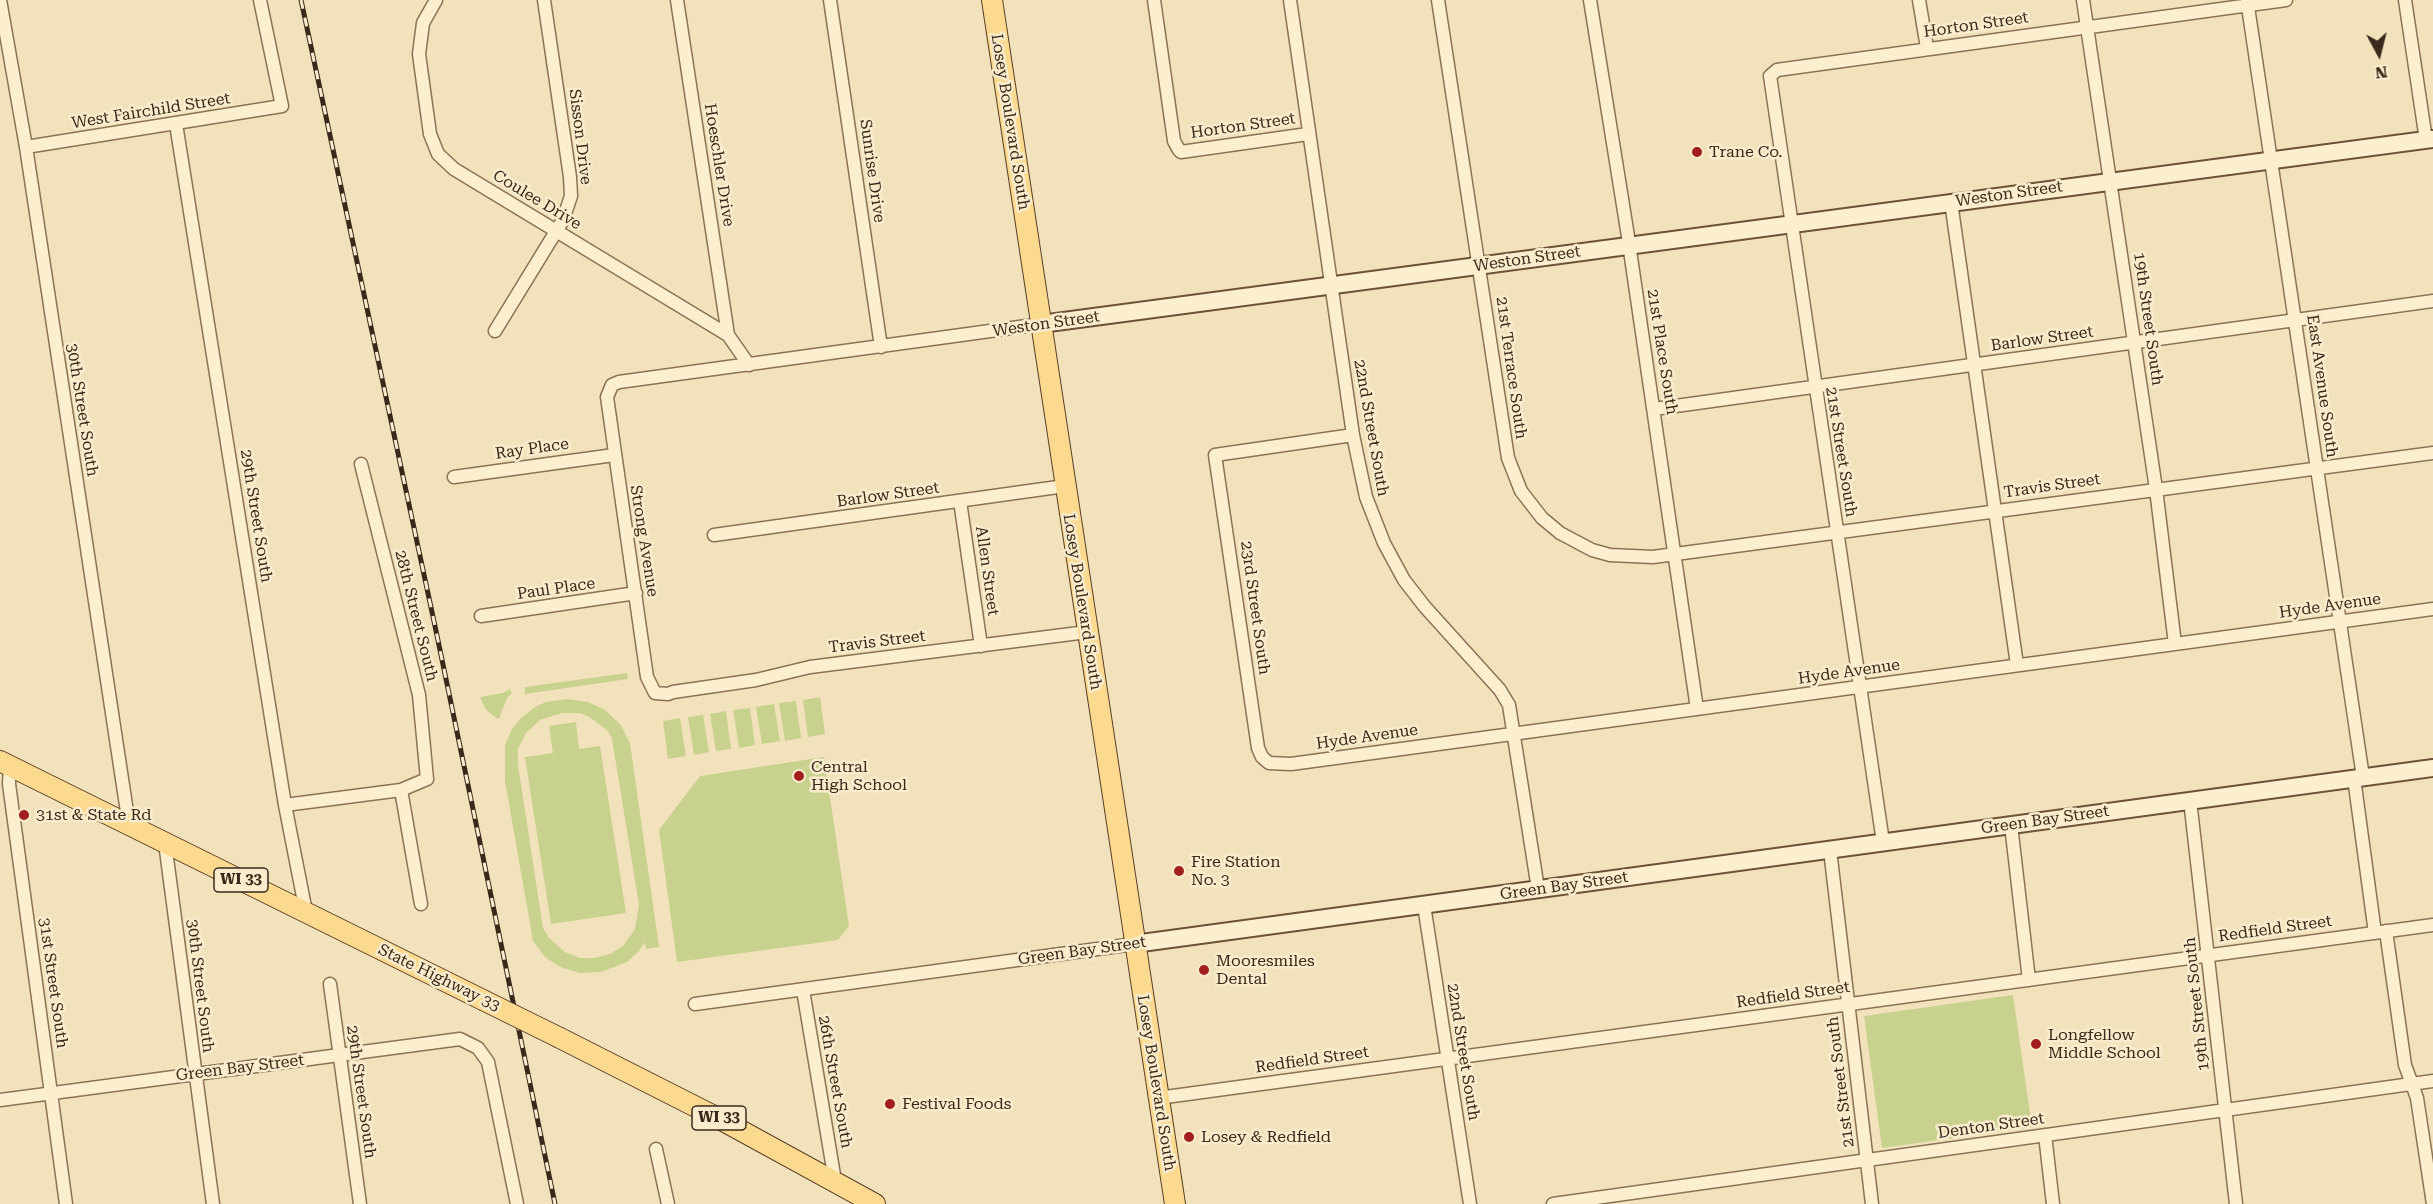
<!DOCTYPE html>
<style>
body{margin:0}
#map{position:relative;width:2433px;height:1204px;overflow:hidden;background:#f2e2bc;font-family:"Roboto Serif",serif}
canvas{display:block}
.north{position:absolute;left:2349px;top:24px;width:60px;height:60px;-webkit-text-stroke:4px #f9eccd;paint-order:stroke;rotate:173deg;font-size:16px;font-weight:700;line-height:24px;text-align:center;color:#39291a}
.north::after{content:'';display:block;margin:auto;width:21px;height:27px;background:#39291a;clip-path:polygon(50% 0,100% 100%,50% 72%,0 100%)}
</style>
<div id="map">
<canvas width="2433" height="1204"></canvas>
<div class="north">N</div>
</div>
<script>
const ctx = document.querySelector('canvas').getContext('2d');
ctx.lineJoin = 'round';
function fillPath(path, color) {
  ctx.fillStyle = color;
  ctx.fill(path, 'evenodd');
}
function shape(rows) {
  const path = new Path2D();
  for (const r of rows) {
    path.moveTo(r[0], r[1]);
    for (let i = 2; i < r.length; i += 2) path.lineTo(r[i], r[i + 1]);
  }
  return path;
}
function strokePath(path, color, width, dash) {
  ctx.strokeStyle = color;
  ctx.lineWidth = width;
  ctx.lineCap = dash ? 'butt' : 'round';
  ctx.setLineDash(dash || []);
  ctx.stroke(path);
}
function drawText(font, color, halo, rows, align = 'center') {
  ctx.font = font + ' "Roboto Serif",serif';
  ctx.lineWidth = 5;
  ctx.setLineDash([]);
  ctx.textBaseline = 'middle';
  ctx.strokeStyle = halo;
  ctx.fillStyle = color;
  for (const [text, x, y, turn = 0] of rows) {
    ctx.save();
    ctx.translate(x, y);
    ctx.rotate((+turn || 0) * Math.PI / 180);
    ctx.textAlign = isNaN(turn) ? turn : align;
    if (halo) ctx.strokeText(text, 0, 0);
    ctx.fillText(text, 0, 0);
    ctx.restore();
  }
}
fillPath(shape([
 [627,673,628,679,525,694,525,687],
 [510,689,512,693,507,698,499,719,495,717,486,710,480,697,503,693],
 [820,697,825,734,808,737,803,700],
 [567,699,588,702,605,710,620,724,630,743,659,947,646,949,645,942,638,952,627,962,601,972,580,973,560,967,545,957,533,941,505,781,505,745,512,729,520,719,535,707,546,702],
 [562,713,580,713,589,717,607,730,612,739,639,905,635,929,623,946,610,954,594,958,580,958,565,952,549,938,543,928,518,765,518,749,526,733,540,720],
 [796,701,801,738,785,741,779,703],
 [774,704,780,741,762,744,756,707],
 [750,708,755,745,739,748,733,710],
 [726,711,731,749,716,751,710,714],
 [703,715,709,752,694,755,688,717],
 [680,718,686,756,668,759,663,721],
 [576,722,579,749,600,746,626,913,551,924,525,757,553,753,549,726],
 [824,757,849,926,838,940,677,962,659,830,700,776],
 [2013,995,2032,1127,1882,1148,1864,1016]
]), '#c9d18f');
const street = shape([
 [0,0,26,147,129,825],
 [436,0,423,23,419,54,430,134,438,154,454,169,728,335,749,365],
 [677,0,728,335],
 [830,0,881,347],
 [1154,0,1174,141,1179,150,1181,152,1308,134],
 [1290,0,1353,435,1366,497,1384,543,1404,580,1425,607,1500,690,1509,705,1538,889],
 [1438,0,1508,458,1521,491,1542,518,1560,533,1592,550,1610,555,1653,557,2433,453],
 [1590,0,1627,230,1697,709],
 [1919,0,1927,48],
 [2083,0,2156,489,2175,644],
 [2247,0,2363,777],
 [2405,0,2426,140],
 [176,124,285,805,306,912],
 [26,147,282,106,260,0],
 [1951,202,2017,665],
 [1041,324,619,382,612,385,607,397,647,677,655,693,668,694,673,692,756,680,810,667,1087,632],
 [495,331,563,220,571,196,570,177,544,0],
 [1654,409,2433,301],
 [1353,435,1215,455,1258,748,1262,757,1269,763,1291,764,2433,609],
 [454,477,614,455],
 [960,501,981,646],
 [714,535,1065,486],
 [481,616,636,593],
 [10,766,9,784,66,1204],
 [2354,778,2375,933],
 [401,790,421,904],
 [2190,800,2236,1204],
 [285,805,401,790,427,779,419,695,361,464],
 [2011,825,2029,980],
 [1883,842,1770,76,1777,70,2286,0],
 [165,843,213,1204],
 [1830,850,1872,1204],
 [1424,905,1470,1204],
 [2386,931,2405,1065,2417,1098,2433,1204],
 [330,984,360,1204],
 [803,990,835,1181],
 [695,1004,1134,944],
 [1158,1098,2433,925],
 [0,1100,460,1039,478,1048,488,1062,517,1204],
 [2045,1135,2053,1204],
 [656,1149,668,1204],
 [1553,1204,2433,1081]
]);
const secondary = shape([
 [1041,324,2433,139],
 [1134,944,2433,768]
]);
const primary = shape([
 [992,0,1175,1204],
 [0,761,483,1000],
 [560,1038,718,1118,875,1204]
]);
strokePath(street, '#8c7254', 15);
strokePath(secondary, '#6d5237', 20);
strokePath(primary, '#593f29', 22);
strokePath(street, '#fcefd0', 12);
strokePath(secondary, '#fcefd0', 16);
strokePath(primary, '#fbd98f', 20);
const rail = shape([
 [301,0,435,626,555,1204]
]);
strokePath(rail, '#39291a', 5);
strokePath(rail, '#f9eccd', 3, [9]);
const primaryBridge = shape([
 [483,1000,560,1038]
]);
strokePath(primaryBridge, '#593f29', 22, []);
strokePath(primaryBridge, '#fbd98f', 20);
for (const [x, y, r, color] of [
 [1697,152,6,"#a11d1e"],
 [799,776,6,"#a11d1e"],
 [24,815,6,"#a11d1e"],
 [1179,871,6,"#a11d1e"],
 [1204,970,6,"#a11d1e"],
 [2036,1044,6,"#a11d1e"],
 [890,1104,6,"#a11d1e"],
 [1189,1137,6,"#a11d1e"]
]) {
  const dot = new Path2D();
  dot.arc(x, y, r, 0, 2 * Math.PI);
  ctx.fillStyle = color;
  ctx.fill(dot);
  strokePath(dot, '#f9eccd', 2);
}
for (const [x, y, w] of [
 [241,880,54],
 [719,1118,54]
]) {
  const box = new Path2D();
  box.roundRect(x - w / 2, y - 12, w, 24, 4.5);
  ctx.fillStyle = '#f9eccd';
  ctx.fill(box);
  strokePath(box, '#39291a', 1.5);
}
drawText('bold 15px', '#39291a', null, [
 ["WI 33",241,880],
 ["WI 33",719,1118]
]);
drawText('16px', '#39291a', '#f9eccd', [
 ["Horton Street",1976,25,-8],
 ["West Fairchild Street",151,111,-9],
 ["Losey Boulevard South",1010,122,81],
 ["Horton Street",1243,126,-8],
 ["Sisson Drive",580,137,83],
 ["Hoeschler Drive",719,165,81],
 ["Sunrise Drive",872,171,82],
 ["Weston Street",2009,194,-8],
 ["Coulee Drive",537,200,31],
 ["Weston Street",1527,259,-8],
 ["19th Street South",2148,319,82],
 ["Weston Street",1046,324,-8],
 ["Barlow Street",2042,339,-8],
 ["21st Place South",1662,352,81],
 ["21st Terrace South",1511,368,82],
 ["East Avenue South",2322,386,82],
 ["30th Street South",82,410,81],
 ["22nd Street South",1371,428,80],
 ["Ray Place",532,449,-8],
 ["21st Street South",1841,452,81],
 ["Travis Street",2052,486,-8],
 ["Barlow Street",888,495,-8],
 ["29th Street South",256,516,81],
 ["Strong Avenue",644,541,81],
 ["Allen Street",987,571,82],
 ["Paul Place",556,589,-8],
 ["Losey Boulevard South",1082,602,81],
 ["Hyde Avenue",2330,606,-8],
 ["23rd Street South",1255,608,82],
 ["28th Street South",416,616,76],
 ["Travis Street",877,642,-7],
 ["Hyde Avenue",1849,672,-8],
 ["Hyde Avenue",1367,737,-8],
 ["Green Bay Street",2045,820,-8],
 ["Green Bay Street",1564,886,-8],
 ["Redfield Street",2275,929,-8],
 ["Green Bay Street",1082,951,-8],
 ["State Highway 33",439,978,26],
 ["31st Street South",53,983,82],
 ["30th Street South",200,986,83],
 ["Redfield Street",1793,995,-8],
 ["19th Street South",2197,1004,-96],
 ["22nd Street South",1463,1052,81],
 ["Redfield Street",1312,1060,-8],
 ["Green Bay Street",240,1068,-7],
 ["26th Street South",835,1082,80],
 ["21st Street South",1841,1082,-97],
 ["Losey Boulevard South",1156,1083,81],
 ["29th Street South",361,1092,82],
 ["Denton Street",1991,1126,-8]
]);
drawText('16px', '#39291a', '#f9eccd', [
 ["Trane Co.",1709,152],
 ["Central",811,767],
 ["High School",811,785],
 ["31st & State Rd",36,815],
 ["Fire Station",1191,862],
 ["No. 3",1191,880],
 ["Mooresmiles",1216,961],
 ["Dental",1216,979],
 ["Longfellow",2048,1035],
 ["Middle School",2048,1053],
 ["Festival Foods",902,1104],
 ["Losey & Redfield",1201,1137]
], 'left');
</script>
